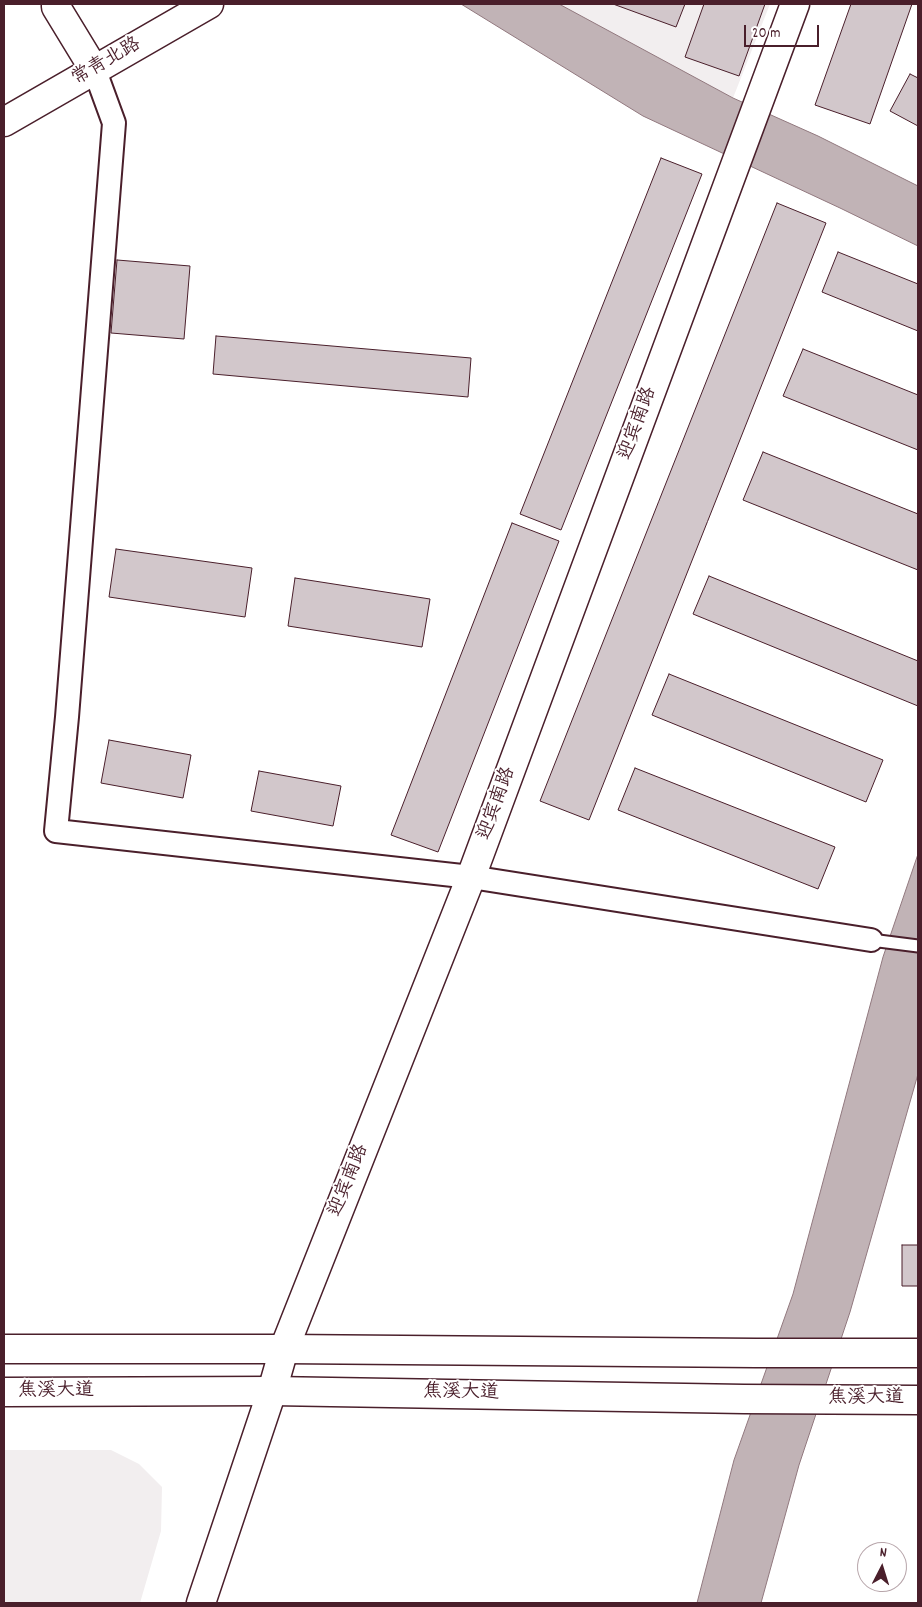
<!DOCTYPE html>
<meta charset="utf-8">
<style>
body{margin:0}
#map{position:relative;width:922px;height:1607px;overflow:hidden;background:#fff;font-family:Dekko,sans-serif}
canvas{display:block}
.frame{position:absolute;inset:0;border:5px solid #4a1f2b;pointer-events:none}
.north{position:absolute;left:857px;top:1542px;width:50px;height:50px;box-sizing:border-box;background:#fff;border:1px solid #b7a5aa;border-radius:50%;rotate:5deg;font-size:14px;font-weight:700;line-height:20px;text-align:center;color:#4a1f2b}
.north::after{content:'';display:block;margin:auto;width:18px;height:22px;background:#4a1f2b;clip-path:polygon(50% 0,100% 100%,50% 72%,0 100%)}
.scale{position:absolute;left:744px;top:25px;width:75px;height:22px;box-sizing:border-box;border:2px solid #4a1f2b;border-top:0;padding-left:6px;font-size:15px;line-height:18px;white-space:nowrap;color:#4a1f2b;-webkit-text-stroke:4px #fff;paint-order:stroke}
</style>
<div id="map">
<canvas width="922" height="1607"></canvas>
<div class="frame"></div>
<div class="north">N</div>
<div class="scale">20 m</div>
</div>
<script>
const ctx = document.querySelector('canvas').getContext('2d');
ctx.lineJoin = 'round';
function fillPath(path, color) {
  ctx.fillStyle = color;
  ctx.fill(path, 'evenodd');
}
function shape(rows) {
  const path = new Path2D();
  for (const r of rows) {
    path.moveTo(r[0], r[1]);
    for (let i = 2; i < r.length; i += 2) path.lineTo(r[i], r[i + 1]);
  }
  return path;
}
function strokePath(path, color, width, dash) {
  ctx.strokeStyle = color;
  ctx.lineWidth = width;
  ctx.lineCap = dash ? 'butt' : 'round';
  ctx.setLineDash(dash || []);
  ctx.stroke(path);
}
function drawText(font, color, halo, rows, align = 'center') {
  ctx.font = font + ' Dekko,"LXGW WenKai TC",sans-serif';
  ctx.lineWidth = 4;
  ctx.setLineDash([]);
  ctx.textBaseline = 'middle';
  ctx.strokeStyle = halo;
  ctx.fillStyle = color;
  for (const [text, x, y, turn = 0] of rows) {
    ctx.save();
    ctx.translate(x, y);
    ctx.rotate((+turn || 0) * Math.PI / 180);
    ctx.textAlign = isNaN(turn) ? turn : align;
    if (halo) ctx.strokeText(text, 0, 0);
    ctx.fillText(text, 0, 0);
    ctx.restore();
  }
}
fillPath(shape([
 [558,4,770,4,733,98],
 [4,1450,111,1450,139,1464,162,1487,161,1531,140,1603,4,1603]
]), '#f2eeef');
const water = shape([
 [461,4,559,4,733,98,818,136,918,186,918,246,840,208,643,116,461,4],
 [918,854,918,1074,850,1312,799,1465,761,1603,697,1603,734,1460,793,1294,883,957,918,854]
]);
fillPath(water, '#c1b3b6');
strokePath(water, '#91787e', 1);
const building = shape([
 [613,4,685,4,676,27,613,4],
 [704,4,765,4,739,76,685,57,704,4],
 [851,4,912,4,870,124,815,105,851,4],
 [910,74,918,78,918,126,890,111,910,74],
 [661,158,702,174,561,530,520,514,661,158],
 [777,203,826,223,589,820,540,801,777,203],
 [838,252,918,284,918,331,822,292,838,252],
 [117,260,190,266,184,339,111,333,117,260],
 [216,336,471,358,468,397,213,374,216,336],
 [803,349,918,395,918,450,783,396,803,349],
 [763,452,918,514,918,570,743,500,763,452],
 [512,523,559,541,438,852,391,835,512,523],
 [116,549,252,568,245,617,109,597,116,549],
 [709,576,918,661,918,706,693,614,709,576],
 [295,578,430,599,422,647,288,626,295,578],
 [669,674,883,760,866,802,652,715,669,674],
 [109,740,191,755,183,798,101,783,109,740],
 [635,768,835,847,818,889,618,810,635,768],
 [259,771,341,786,333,826,251,811,259,771],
 [902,1245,918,1245,918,1286,902,1286,902,1245]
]);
fillPath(building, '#d2c7cb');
strokePath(building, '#4a1f2b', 1);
const service = shape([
 [871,940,918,946]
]);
const minor = shape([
 [95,71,114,123,67,717,56,831,471,877,871,940]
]);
const tertiary = shape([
 [56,4,56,7,95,71],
 [201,1603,272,1391,284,1349,471,877,795,4]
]);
const secondary = shape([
 [4,122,209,4]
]);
const primary = shape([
 [4,1349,284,1349,756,1353,918,1353],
 [4,1392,272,1391,744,1399,918,1400]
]);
strokePath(service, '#4a1f2b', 15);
strokePath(minor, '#4a1f2b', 26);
strokePath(tertiary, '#4a1f2b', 31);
strokePath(secondary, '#4a1f2b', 31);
strokePath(primary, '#4a1f2b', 31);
strokePath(service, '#fff', 11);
strokePath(minor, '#fff', 22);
strokePath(tertiary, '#fff', 28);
strokePath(secondary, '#fff', 28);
strokePath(primary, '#fff', 28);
drawText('19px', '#4a1f2b', '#fff', [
 ["常青北路",107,63,-30],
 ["迎宾南路",639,424,-70],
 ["迎宾南路",498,804,-70],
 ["迎宾南路",350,1181,-68],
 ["焦溪大道",56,1392],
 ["焦溪大道",461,1394,1],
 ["焦溪大道",866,1399]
]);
</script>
